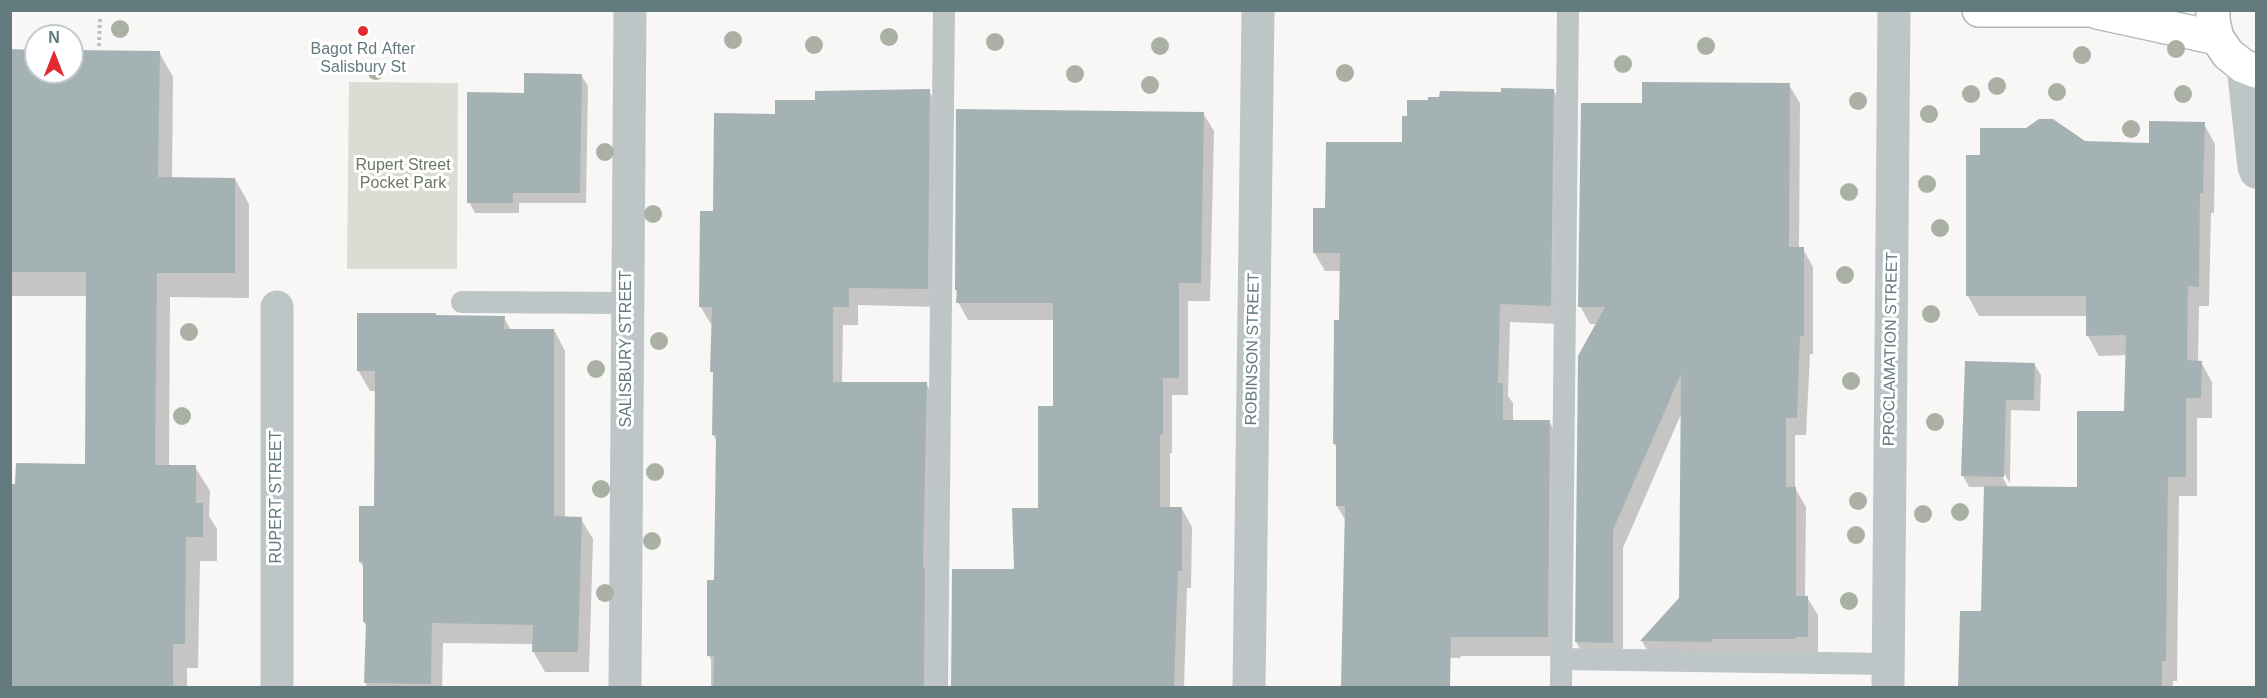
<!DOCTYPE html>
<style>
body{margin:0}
#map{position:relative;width:2267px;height:698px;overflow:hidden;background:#f8f7f5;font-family:Arial,sans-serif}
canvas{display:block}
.frame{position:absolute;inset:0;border:12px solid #637a7f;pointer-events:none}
.north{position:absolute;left:24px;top:24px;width:60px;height:60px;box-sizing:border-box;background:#fff;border:2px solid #c1cacc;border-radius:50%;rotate:0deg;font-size:16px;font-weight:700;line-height:24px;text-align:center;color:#637a7f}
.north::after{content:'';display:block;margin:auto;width:21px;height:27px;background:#e22b2e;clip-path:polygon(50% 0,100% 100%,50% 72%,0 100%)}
</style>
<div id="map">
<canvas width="2267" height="698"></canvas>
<div class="frame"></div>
<div class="north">N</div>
</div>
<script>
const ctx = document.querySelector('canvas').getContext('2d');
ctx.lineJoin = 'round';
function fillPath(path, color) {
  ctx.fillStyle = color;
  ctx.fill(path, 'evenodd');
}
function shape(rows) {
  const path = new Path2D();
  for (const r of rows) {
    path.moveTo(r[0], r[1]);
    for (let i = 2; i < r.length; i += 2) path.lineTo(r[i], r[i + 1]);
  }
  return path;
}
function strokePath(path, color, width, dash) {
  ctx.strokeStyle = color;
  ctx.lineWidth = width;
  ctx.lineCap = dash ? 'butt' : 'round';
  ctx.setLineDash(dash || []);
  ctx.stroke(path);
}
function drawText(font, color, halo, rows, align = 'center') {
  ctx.font = font + ' Arial,sans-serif';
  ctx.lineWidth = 6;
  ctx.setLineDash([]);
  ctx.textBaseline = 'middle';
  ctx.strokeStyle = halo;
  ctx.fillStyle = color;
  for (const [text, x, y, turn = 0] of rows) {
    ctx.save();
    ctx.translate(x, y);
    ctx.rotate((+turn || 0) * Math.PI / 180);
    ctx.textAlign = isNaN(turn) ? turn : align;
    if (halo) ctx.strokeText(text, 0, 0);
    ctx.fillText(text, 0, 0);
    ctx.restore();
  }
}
fillPath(shape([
 [349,82,458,83,457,269,347,269]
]), '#d9ddd4');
fillPath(shape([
 [10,51,36,51,36,72,72,72,72,51,159,52,173,77,172,179,235,179,249,204,249,298,170,297,169,466,195,467,210,491,209,516,217,529,217,561,200,561,198,668,187,668,187,688,10,688,10,486,86,466,88,296,10,296],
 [581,75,588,86,586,203,519,203,519,213,475,213,469,202],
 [1789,85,1800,103,1799,249,1803,249,1813,267,1813,354,1810,354,1806,435,1795,435,1795,488,1806,507,1805,597,1807,597,1818,615,1818,655,1652,659,1642,641,1681,599,1682,412,1623,548,1623,660,1587,660,1576,642,1598,324,1590,324,1580,306,1644,104],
 [1553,90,1564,109,1561,324,1510,322,1508,396,1513,403,1513,421,1549,421,1560,440,1558,656,1461,656,1460,658,1401,657,1400,688,1342,688,1346,521,1337,506,1337,448,1334,443,1341,271,1325,271,1314,252,1404,144,1409,117,1430,101],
 [929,91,939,109,937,307,858,305,858,325,843,325,842,383,926,383,936,401,933,688,890,688,893,527,839,526,836,688,711,688,711,660,709,655,716,582,718,442,713,435,713,324,711,324,700,306,715,212,776,116,817,101],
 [1203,113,1214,131,1210,301,1188,301,1188,395,1172,395,1172,453,1170,453,1170,509,1182,509,1192,527,1191,588,1187,588,1184,688,952,688,953,571,1016,571,1040,510,1054,408,1054,320,968,320,958,302,956,289],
 [2204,124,2215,144,2214,213,2211,213,2209,306,2199,306,2198,362,2201,362,2212,382,2212,418,2197,418,2197,496,2179,496,2177,681,2173,681,2173,688,1959,688,1962,612,1983,612,1985,487,1969,487,1963,476,1966,362,2034,364,2041,375,2040,411,2011,410,2010,483,2002,470,1999,471,2008,487,2079,488,2126,413,2127,355,2099,356,2088,336,2088,316,1979,316,1968,296,1981,156,2085,143,2150,145],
 [436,316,504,318,511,330,554,330,565,351,565,518,581,519,593,539,589,672,545,672,533,651,534,644,443,643,442,688,366,688,367,627,364,622,365,570,360,562,375,508,377,391,370,391,358,370]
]), '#0003');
fillPath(shape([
 [10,49,36,50,36,72,72,72,72,50,160,51,158,177,235,178,235,273,157,273,155,465,196,465,196,503,203,503,203,537,186,537,185,644,173,644,173,687,10,687,10,484,15,484,16,463,85,464,86,272,10,272],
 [524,73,582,74,580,193,513,193,513,203,467,203,467,92,524,93],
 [1642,82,1790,83,1789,247,1804,247,1804,336,1800,336,1797,418,1786,418,1786,487,1796,487,1796,596,1808,596,1808,637,1796,637,1796,639,1712,639,1712,642,1640,641,1679,598,1681,374,1613,530,1613,643,1575,642,1578,356,1605,307,1578,307,1581,103,1642,103],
 [1501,88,1554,89,1551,306,1500,304,1498,383,1503,383,1503,420,1550,420,1548,637,1451,637,1450,686,1341,687,1345,506,1336,506,1336,444,1333,444,1334,320,1339,320,1340,253,1313,253,1313,208,1325,208,1326,142,1402,142,1402,116,1407,116,1407,100,1428,100,1428,97,1439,97,1440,91,1501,92],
 [930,89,928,289,849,288,849,307,833,307,833,382,927,382,923,568,925,568,924,687,713,687,714,656,707,656,707,580,714,580,716,435,712,435,713,372,710,372,712,307,699,307,700,211,713,211,714,113,775,114,775,100,815,100,815,91],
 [956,109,1204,112,1201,283,1179,283,1179,378,1163,378,1163,435,1160,435,1160,507,1182,507,1182,571,1178,571,1174,687,951,687,952,569,1014,569,1012,508,1038,508,1038,406,1053,406,1053,303,956,303,957,290,955,290],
 [2039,119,2053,119,2085,141,2149,143,2149,121,2205,122,2203,193,2200,193,2199,287,2188,286,2187,360,2202,361,2201,398,2186,398,2186,477,2168,477,2166,661,2162,661,2162,687,1958,687,1960,611,1981,611,1984,486,2077,487,2077,411,2124,411,2126,335,2086,336,2086,296,1966,296,1966,155,1980,155,1980,128,2026,128],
 [357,313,436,313,436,315,505,316,504,329,554,329,554,516,582,517,578,652,532,652,533,625,432,623,431,684,364,683,366,622,363,622,363,562,359,562,359,506,374,506,375,371,357,371],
 [1965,361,2035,363,2034,400,2006,400,2004,477,1961,476]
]), '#a5b2b4');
const secondary = shape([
 [1979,10,2104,10],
 [2213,10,2213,21,2217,38,2228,54,2243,66,2256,71],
 [2097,12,2217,38]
]);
strokePath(secondary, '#aeb8ba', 36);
strokePath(shape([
 [99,46,100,18]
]), '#b9bebf', 4, [3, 3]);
strokePath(shape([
 [462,302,628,303],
 [1561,659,1889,664],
 [937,688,944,10],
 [1561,688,1568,10]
]), '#bec5c7', 22);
strokePath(shape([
 [2243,66,2254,167,2256,172],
 [277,688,277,307],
 [625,688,630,10],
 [1249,688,1258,10],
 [1888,688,1894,10]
]), '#bec5c7', 33);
strokePath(secondary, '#fff', 33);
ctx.fillStyle = '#aab1a4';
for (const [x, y] of [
 [120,29],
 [889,37],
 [733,40],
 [995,42],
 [814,45],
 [1160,46],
 [1706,46],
 [2176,49],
 [2082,55],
 [1623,64],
 [376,71],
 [1345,73],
 [1075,74],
 [1150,85],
 [1997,86],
 [2057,92],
 [1971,94],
 [2183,94],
 [1858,101],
 [1929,114],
 [2131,129],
 [605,152],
 [1927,184],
 [1849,192],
 [653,214],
 [1940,228],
 [1845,275],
 [1931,314],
 [189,332],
 [659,341],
 [596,369],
 [1851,381],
 [182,416],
 [1935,422],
 [655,472],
 [601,489],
 [1858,501],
 [1960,512],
 [1923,514],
 [1856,535],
 [652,541],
 [605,593],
 [1849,601]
]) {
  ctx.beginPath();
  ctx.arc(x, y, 9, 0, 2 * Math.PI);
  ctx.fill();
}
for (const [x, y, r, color] of [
 [363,31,6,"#e22b2e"]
]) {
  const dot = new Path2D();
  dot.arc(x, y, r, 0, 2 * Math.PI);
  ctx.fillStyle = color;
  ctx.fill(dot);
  strokePath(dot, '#fff', 2);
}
drawText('16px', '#637a7f', '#fff', [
 ["Bagot Rd After",363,50],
 ["Salisbury St",363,68]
]);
drawText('16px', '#6b7862', '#fff', [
 ["Rupert Street",403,166],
 ["Pocket Park",403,184]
]);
drawText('16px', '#637a7f', '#fff', [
 ["SALISBURY STREET",627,349,-90],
 ["ROBINSON STREET",1253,349,-89],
 ["PROCLAMATION STREET",1891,349,-89],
 ["RUPERT STREET",277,497,-90]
]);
</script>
